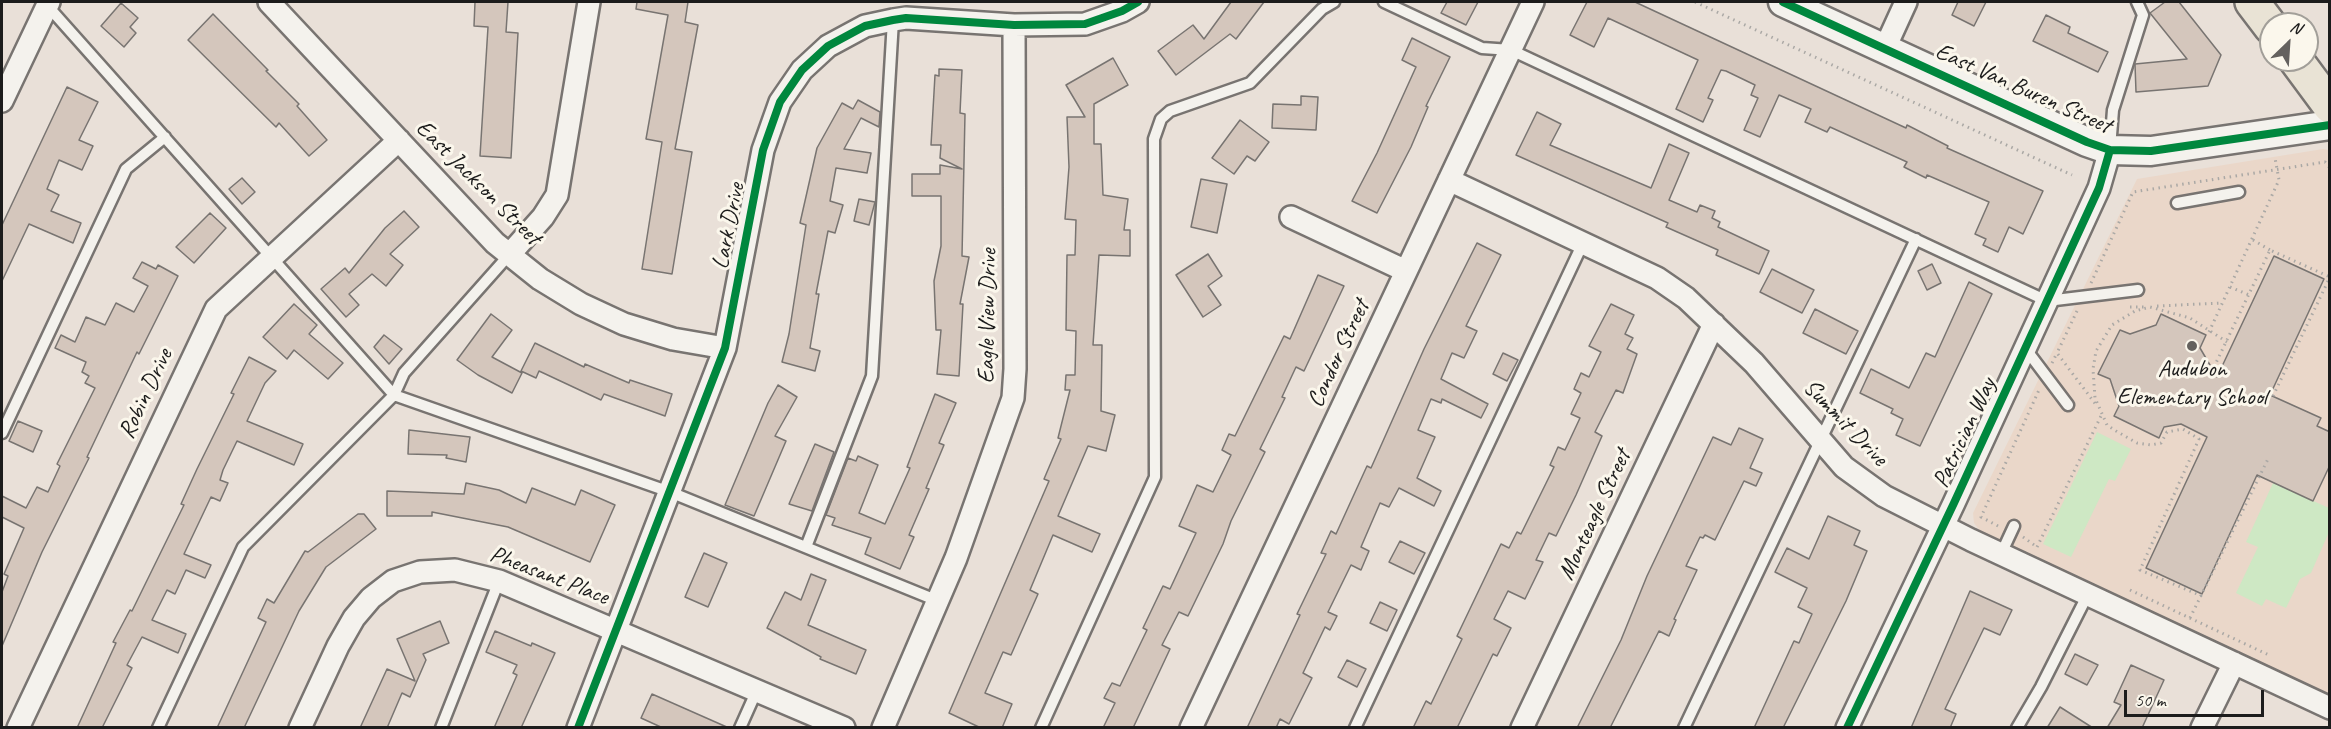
<!DOCTYPE html>
<style>
body{margin:0}
#map{position:relative;width:2331px;height:729px;overflow:hidden;background:#e9e0d8;font-family:Caveat,sans-serif}
canvas{display:block}
.frame{position:absolute;inset:0;border:3px solid #1c1c1c;pointer-events:none}
.north{position:absolute;left:2259px;top:12px;width:60px;height:60px;box-sizing:border-box;background:#fbf7ec;border:2px solid #a29f99;border-radius:50%;rotate:25deg;font-size:16px;font-weight:700;line-height:24px;text-align:center;color:#1c1c1c}
.north::after{content:'';display:block;margin:auto;width:21px;height:27px;background:#64615e;clip-path:polygon(50% 0,100% 100%,50% 72%,0 100%)}
.scale{position:absolute;left:2124px;top:690px;width:140px;height:27px;box-sizing:border-box;border:3px solid #1c1c1c;border-top:0;padding-left:8px;font-size:18px;line-height:21px;white-space:nowrap;color:#1c1c1c;-webkit-text-stroke:4px #fbf7ec;paint-order:stroke}
</style>
<div id="map">
<canvas width="2331" height="729"></canvas>
<div class="frame"></div>
<div class="north">N</div>
<div class="scale">50 m</div>
</div>
<script>
const ctx = document.querySelector('canvas').getContext('2d');
ctx.lineJoin = 'round';
function fillPath(path, color) {
  ctx.fillStyle = color;
  ctx.fill(path, 'evenodd');
}
function shape(rows) {
  const path = new Path2D();
  for (const r of rows) {
    path.moveTo(r[0], r[1]);
    for (let i = 2; i < r.length; i += 2) path.lineTo(r[i], r[i + 1]);
  }
  return path;
}
function strokePath(path, color, width, dash) {
  ctx.strokeStyle = color;
  ctx.lineWidth = width;
  ctx.lineCap = dash ? 'butt' : 'round';
  ctx.setLineDash(dash || []);
  ctx.stroke(path);
}
function drawText(font, color, halo, rows, align = 'center') {
  ctx.font = font + ' Caveat,sans-serif';
  ctx.lineWidth = 6;
  ctx.setLineDash([]);
  ctx.textBaseline = 'middle';
  ctx.strokeStyle = halo;
  ctx.fillStyle = color;
  for (const [text, x, y, turn = 0] of rows) {
    ctx.save();
    ctx.translate(x, y);
    ctx.rotate((+turn || 0) * Math.PI / 180);
    ctx.textAlign = isNaN(turn) ? turn : align;
    if (halo) ctx.strokeText(text, 0, 0);
    ctx.fillText(text, 0, 0);
    ctx.restore();
  }
}
fillPath(shape([
 [2323,149,2329,150,2329,694,1980,531,1974,523,1973,513,2137,179]
]), '#ead7c9');
fillPath(shape([
 [2097,432,2131,449,2115,481,2109,479,2071,557,2043,544],
 [2273,483,2329,508,2329,532,2311,573,2300,579,2286,608,2266,599,2262,606,2236,593,2258,547,2246,542]
]), '#cee8c4');
const building = shape([
 [475,2,508,2,506,32,518,33,511,158,480,156,488,27,474,26,475,2],
 [637,2,688,2,685,22,698,25,675,149,692,152,672,274,642,269,662,142,646,139,668,15,636,9,637,2],
 [1231,2,1264,2,1236,39,1230,34,1176,75,1158,51,1193,25,1204,39,1231,2],
 [1447,2,1478,2,1466,25,1441,13,1447,2],
 [1587,2,1635,2,1906,128,1907,125,1948,146,1947,148,2043,191,2023,234,2009,227,1998,252,1983,245,1986,239,1975,234,1989,202,1927,175,1926,178,1904,167,1907,162,1830,127,1827,132,1805,122,1811,109,1779,95,1760,137,1744,130,1758,98,1751,95,1755,85,1726,71,1721,70,1708,98,1713,100,1703,122,1676,109,1698,60,1608,18,1594,47,1570,35,1587,2],
 [1958,2,1986,2,1974,26,1952,15,1958,2],
 [2165,2,2179,2,2221,55,2208,86,2136,92,2135,64,2187,59,2150,13,2165,2],
 [121,3,138,18,130,27,136,33,124,47,101,26,121,3],
 [213,14,268,70,266,71,299,104,297,106,327,140,309,156,279,123,276,127,188,40,213,14],
 [2046,15,2070,27,2068,33,2108,52,2098,72,2033,41,2046,15],
 [1412,38,1450,57,1426,106,1428,107,1411,147,1377,213,1352,201,1377,153,1416,67,1402,60,1412,38],
 [1113,58,1128,85,1094,104,1094,144,1101,144,1103,195,1128,199,1124,230,1130,230,1130,256,1099,255,1093,345,1102,345,1101,411,1115,415,1106,451,1088,446,1058,516,1100,534,1092,552,1053,535,1030,590,1038,594,1011,655,1003,652,985,693,1012,704,1002,728,981,728,949,713,1049,481,1044,479,1061,439,1058,438,1070,390,1065,390,1066,375,1075,375,1076,331,1066,330,1067,255,1075,255,1076,220,1065,219,1069,167,1067,117,1085,117,1066,85,1113,58],
 [939,69,962,70,960,113,965,114,962,256,969,257,960,304,963,304,959,376,937,374,941,330,936,330,934,281,941,246,941,196,912,196,912,174,940,174,940,165,962,169,940,158,941,145,931,145,935,75,939,76,939,69],
 [67,87,98,102,79,140,93,146,82,170,59,160,47,189,59,195,51,211,81,223,73,243,29,224,2,281,2,225,67,87],
 [1301,96,1318,97,1316,130,1272,128,1273,104,1301,105,1301,96],
 [858,100,880,112,879,127,861,118,844,149,871,153,867,173,836,168,830,201,843,205,835,233,828,231,816,294,819,294,810,348,820,351,815,371,782,362,789,334,806,225,800,223,817,148,842,103,853,109,858,100],
 [1537,112,1561,124,1550,145,1651,188,1669,144,1689,153,1669,200,1697,212,1700,205,1715,211,1712,218,1720,222,1718,227,1769,251,1759,274,1716,255,1718,250,1666,227,1668,223,1516,155,1537,112],
 [1240,120,1269,142,1255,161,1247,156,1234,174,1212,158,1240,120],
 [242,178,255,192,242,204,229,189,242,178],
 [1201,179,1227,184,1217,233,1191,227,1201,179],
 [859,199,875,202,869,225,854,221,859,199],
 [404,211,419,227,390,254,403,265,386,286,372,274,349,294,359,305,346,317,321,289,345,268,349,273,385,228,404,211],
 [210,213,226,228,194,263,176,247,210,213],
 [1477,243,1501,255,1466,326,1477,331,1464,358,1452,353,1441,379,1488,404,1481,418,1442,399,1441,403,1431,399,1418,430,1435,437,1417,478,1441,491,1434,506,1399,488,1389,507,1380,503,1361,547,1369,551,1361,570,1351,565,1328,612,1337,616,1330,630,1325,627,1303,673,1312,678,1289,724,1280,719,1276,728,1247,728,1300,615,1297,614,1326,554,1321,553,1331,531,1336,534,1367,466,1371,468,1424,349,1477,243],
 [1208,254,1222,276,1208,286,1221,305,1203,317,1176,275,1208,254],
 [2274,256,2324,279,2270,395,2321,418,2317,426,2330,432,2330,465,2313,501,2257,475,2202,594,2146,568,2207,437,2181,424,2164,427,2159,438,2114,416,2119,406,2110,379,2098,374,2120,330,2130,334,2156,325,2161,314,2206,335,2200,348,2217,377,2274,256],
 [142,262,156,269,158,265,178,276,139,354,137,352,87,457,89,458,42,552,2,646,2,592,8,576,4,574,24,528,2,517,2,496,26,508,37,487,48,492,60,466,57,464,95,388,85,383,89,376,82,372,86,362,55,348,61,335,75,342,86,317,105,325,116,303,134,312,148,286,133,278,142,262],
 [1932,264,1941,283,1927,290,1918,271,1932,264],
 [1772,269,1814,290,1802,313,1760,292,1772,269],
 [1318,275,1344,286,1304,371,1296,367,1282,397,1285,398,1260,449,1265,452,1231,521,1223,544,1188,616,1179,612,1162,645,1170,649,1133,728,1103,728,1115,703,1104,698,1112,683,1120,686,1147,630,1143,628,1163,586,1170,589,1196,533,1179,526,1197,485,1213,492,1231,455,1222,450,1229,434,1235,436,1284,336,1290,339,1318,275],
 [1969,282,1992,294,1920,446,1896,435,1903,419,1891,413,1893,409,1860,393,1871,369,1909,388,1926,353,1935,357,1969,282],
 [294,304,317,325,309,334,343,363,328,379,294,350,287,359,263,337,294,304],
 [1611,304,1634,315,1625,334,1633,338,1627,349,1637,354,1623,393,1616,390,1595,432,1602,436,1576,495,1556,536,1549,533,1536,560,1543,562,1525,599,1508,591,1494,619,1511,628,1497,656,1493,654,1457,728,1413,728,1426,701,1431,704,1462,639,1457,636,1501,544,1509,548,1517,532,1521,534,1554,467,1550,465,1558,447,1565,450,1580,418,1571,414,1581,393,1574,389,1581,373,1589,377,1601,352,1589,346,1611,304],
 [1815,309,1858,331,1846,354,1803,333,1815,309],
 [491,314,512,330,492,357,522,373,512,393,478,375,457,360,491,314],
 [384,335,402,349,389,364,374,347,384,335],
 [535,343,584,367,585,364,629,383,630,380,672,394,665,416,604,394,601,400,539,371,536,378,521,371,535,343],
 [1503,353,1518,360,1507,381,1493,374,1503,353],
 [249,357,276,371,265,383,247,421,303,444,294,465,237,441,223,470,220,480,228,483,220,501,211,497,184,554,211,565,205,578,186,570,175,594,167,590,152,620,186,634,178,653,142,637,127,665,132,668,102,728,77,728,116,643,113,642,130,610,132,611,184,505,181,504,197,469,234,394,231,393,249,357],
 [778,385,797,397,775,436,786,441,754,516,725,505,768,403,778,385],
 [935,394,956,403,939,443,944,445,926,488,929,489,909,535,914,537,900,569,865,554,871,538,832,525,835,518,826,515,848,458,856,461,858,456,878,465,859,513,885,524,910,468,907,467,935,394],
 [18,421,42,431,33,452,9,441,18,421],
 [1739,428,1763,439,1750,468,1762,473,1756,486,1744,481,1715,540,1705,535,1703,538,1700,537,1686,566,1697,570,1674,619,1676,620,1669,636,1659,631,1610,728,1577,728,1621,640,1647,576,1713,437,1731,445,1739,428],
 [409,430,470,437,466,462,446,458,447,455,408,454,409,430],
 [815,444,834,452,812,511,789,504,815,444],
 [466,483,499,490,526,503,532,488,575,505,581,490,615,505,590,562,508,527,432,512,432,516,387,516,387,491,464,494,466,483],
 [358,514,364,514,376,529,326,567,299,611,244,728,217,728,266,622,258,618,267,599,274,603,305,551,308,552,358,514],
 [1828,516,1860,531,1854,545,1867,551,1846,601,1783,728,1754,728,1794,641,1799,643,1812,614,1798,607,1807,588,1775,572,1787,548,1809,559,1828,516],
 [1400,541,1425,553,1414,574,1389,562,1400,541],
 [704,553,727,563,708,607,685,597,704,553],
 [811,574,826,580,808,625,866,650,856,674,820,659,821,657,767,628,785,592,801,600,811,574],
 [1970,591,2012,610,2000,635,1984,628,1945,709,1956,714,1950,728,1911,728,1970,591],
 [1380,602,1397,610,1387,631,1370,623,1380,602],
 [440,621,449,643,423,654,426,660,410,697,402,693,387,728,360,728,387,669,415,681,397,639,440,621],
 [495,631,531,646,532,643,555,653,521,728,494,728,517,675,513,673,517,665,486,652,495,631],
 [2075,654,2098,665,2087,685,2065,674,2075,654],
 [1347,660,1366,669,1357,687,1338,677,1347,660],
 [2131,665,2164,680,2142,728,2107,728,2121,705,2114,702,2131,665],
 [652,694,729,728,663,728,641,718,652,694],
 [2060,707,2093,728,2047,728,2060,707]
]);
fillPath(building, '#d4c6bc');
strokePath(building, '#787471', 1.5);
const lane = shape([
 [1384,2,1482,48,1511,50,2047,301,2138,290],
 [45,3,394,395,670,492,938,601],
 [2110,148,2113,110,2143,15,2137,2],
 [2177,203,2239,192],
 [2025,348,2068,405],
 [2,433,126,169,165,137],
 [806,547,872,376,893,20],
 [2001,554,2014,526],
 [158,728,243,547,394,395,404,373,509,255],
 [441,728,499,581],
 [740,728,757,690],
 [1041,728,1155,477,1154,139,1161,119,1170,111,1250,83,1322,9,1334,2],
 [1355,728,1583,243],
 [1684,728,1916,239],
 [2017,728,2041,687,2088,594]
]);
const street = shape([
 [269,2,495,243,540,279,581,304,624,324,673,339,725,348],
 [1885,48,1906,2],
 [2,101,49,2],
 [1449,180,1657,278,1686,298,1754,363,1844,467,1884,496,1971,540,2330,708],
 [1291,217,1406,271],
 [509,255,543,217,557,195,589,2],
 [18,728,216,309,399,140],
 [300,728,338,646,354,618,371,598,393,581,420,572,455,570,499,581,844,728],
 [578,728,725,348,763,150,780,102,802,70,828,46,865,26,893,20,906,18,1014,25,1085,24,1122,11,1138,2],
 [883,728,956,558,1013,398,1015,369,1014,25],
 [1191,728,1533,2],
 [1522,728,1714,324],
 [1847,728,1954,503,2099,188,2110,150],
 [2202,728,2234,663]
]);
const secondary = shape([
 [1783,2,2087,142,2110,150,2151,151,2330,125]
]);
const primary = shape([
 [2252,2,2271,27],
 [2296,60,2330,106]
]);
strokePath(lane, '#787471', 15);
strokePath(street, '#787471', 26);
strokePath(secondary, '#787471', 33);
strokePath(primary, '#787471', 38);
strokePath(shape([
 [1695,2,2072,175],
 [2253,240,2270,250],
 [2091,283,2133,192,2325,162,2330,168],
 [2230,287,2249,295],
 [2157,306,2222,303],
 [2130,307,2145,307],
 [2077,311,2057,353,2097,406],
 [2209,332,2279,180,2275,158],
 [2052,363,2057,353],
 [2214,367,2270,250,2330,277],
 [2273,396,2330,277],
 [1998,526,1981,517,2039,390],
 [2023,537,2037,547],
 [2037,547,2102,414],
 [2130,590,2271,656],
 [2202,596,2140,570,2199,439,2183,429,2167,432,2161,443,2151,445,2137,443,2116,431,2107,425,2095,398,2093,369,2096,351,2112,325,2135,311,2150,307,2190,318,2227,342],
 [2190,618,2268,459]
]), '#aaa8a5', 3, [1.5, 4.5]);
strokePath(lane, '#f4f2ed', 10);
strokePath(street, '#f4f2ed', 21);
strokePath(secondary, '#f4f2ed', 28);
strokePath(primary, '#e9e3d5', 33);
strokePath(shape([
 [1783,2,2087,142,2110,150,2151,151,2330,125],
 [578,728,725,348,763,150,780,102,802,70,828,46,865,26,893,20,906,18,1014,25,1085,24,1122,11,1138,2],
 [1847,728,1954,503,2099,188,2110,150]
]), '#00873e', 8);
for (const [x, y, r, color] of [
 [2192,346,6,"#64615e"]
]) {
  const dot = new Path2D();
  dot.arc(x, y, r, 0, 2 * Math.PI);
  ctx.fillStyle = color;
  ctx.fill(dot);
  strokePath(dot, '#fbf7ec', 2);
}
drawText('24px', '#1c1c1c', '#fbf7ec', [
 ["East Van Buren Street",2023,89,24],
 ["East Jackson Street",478,183,45],
 ["Lark Drive",729,226,-79],
 ["Eagle View Drive",988,316,-89],
 ["Condor Street",1339,354,-65],
 ["Robin Drive",146,394,-65],
 ["Summit Drive",1845,423,46],
 ["Patrician Way",1965,433,-65],
 ["Monteagle Street",1595,515,-65],
 ["Pheasant Place",549,576,21]
]);
drawText('24px', '#1c1c1c', '#fbf7ec', [
 ["Audubon",2192,370],
 ["Elementary School",2192,398]
]);
</script>
